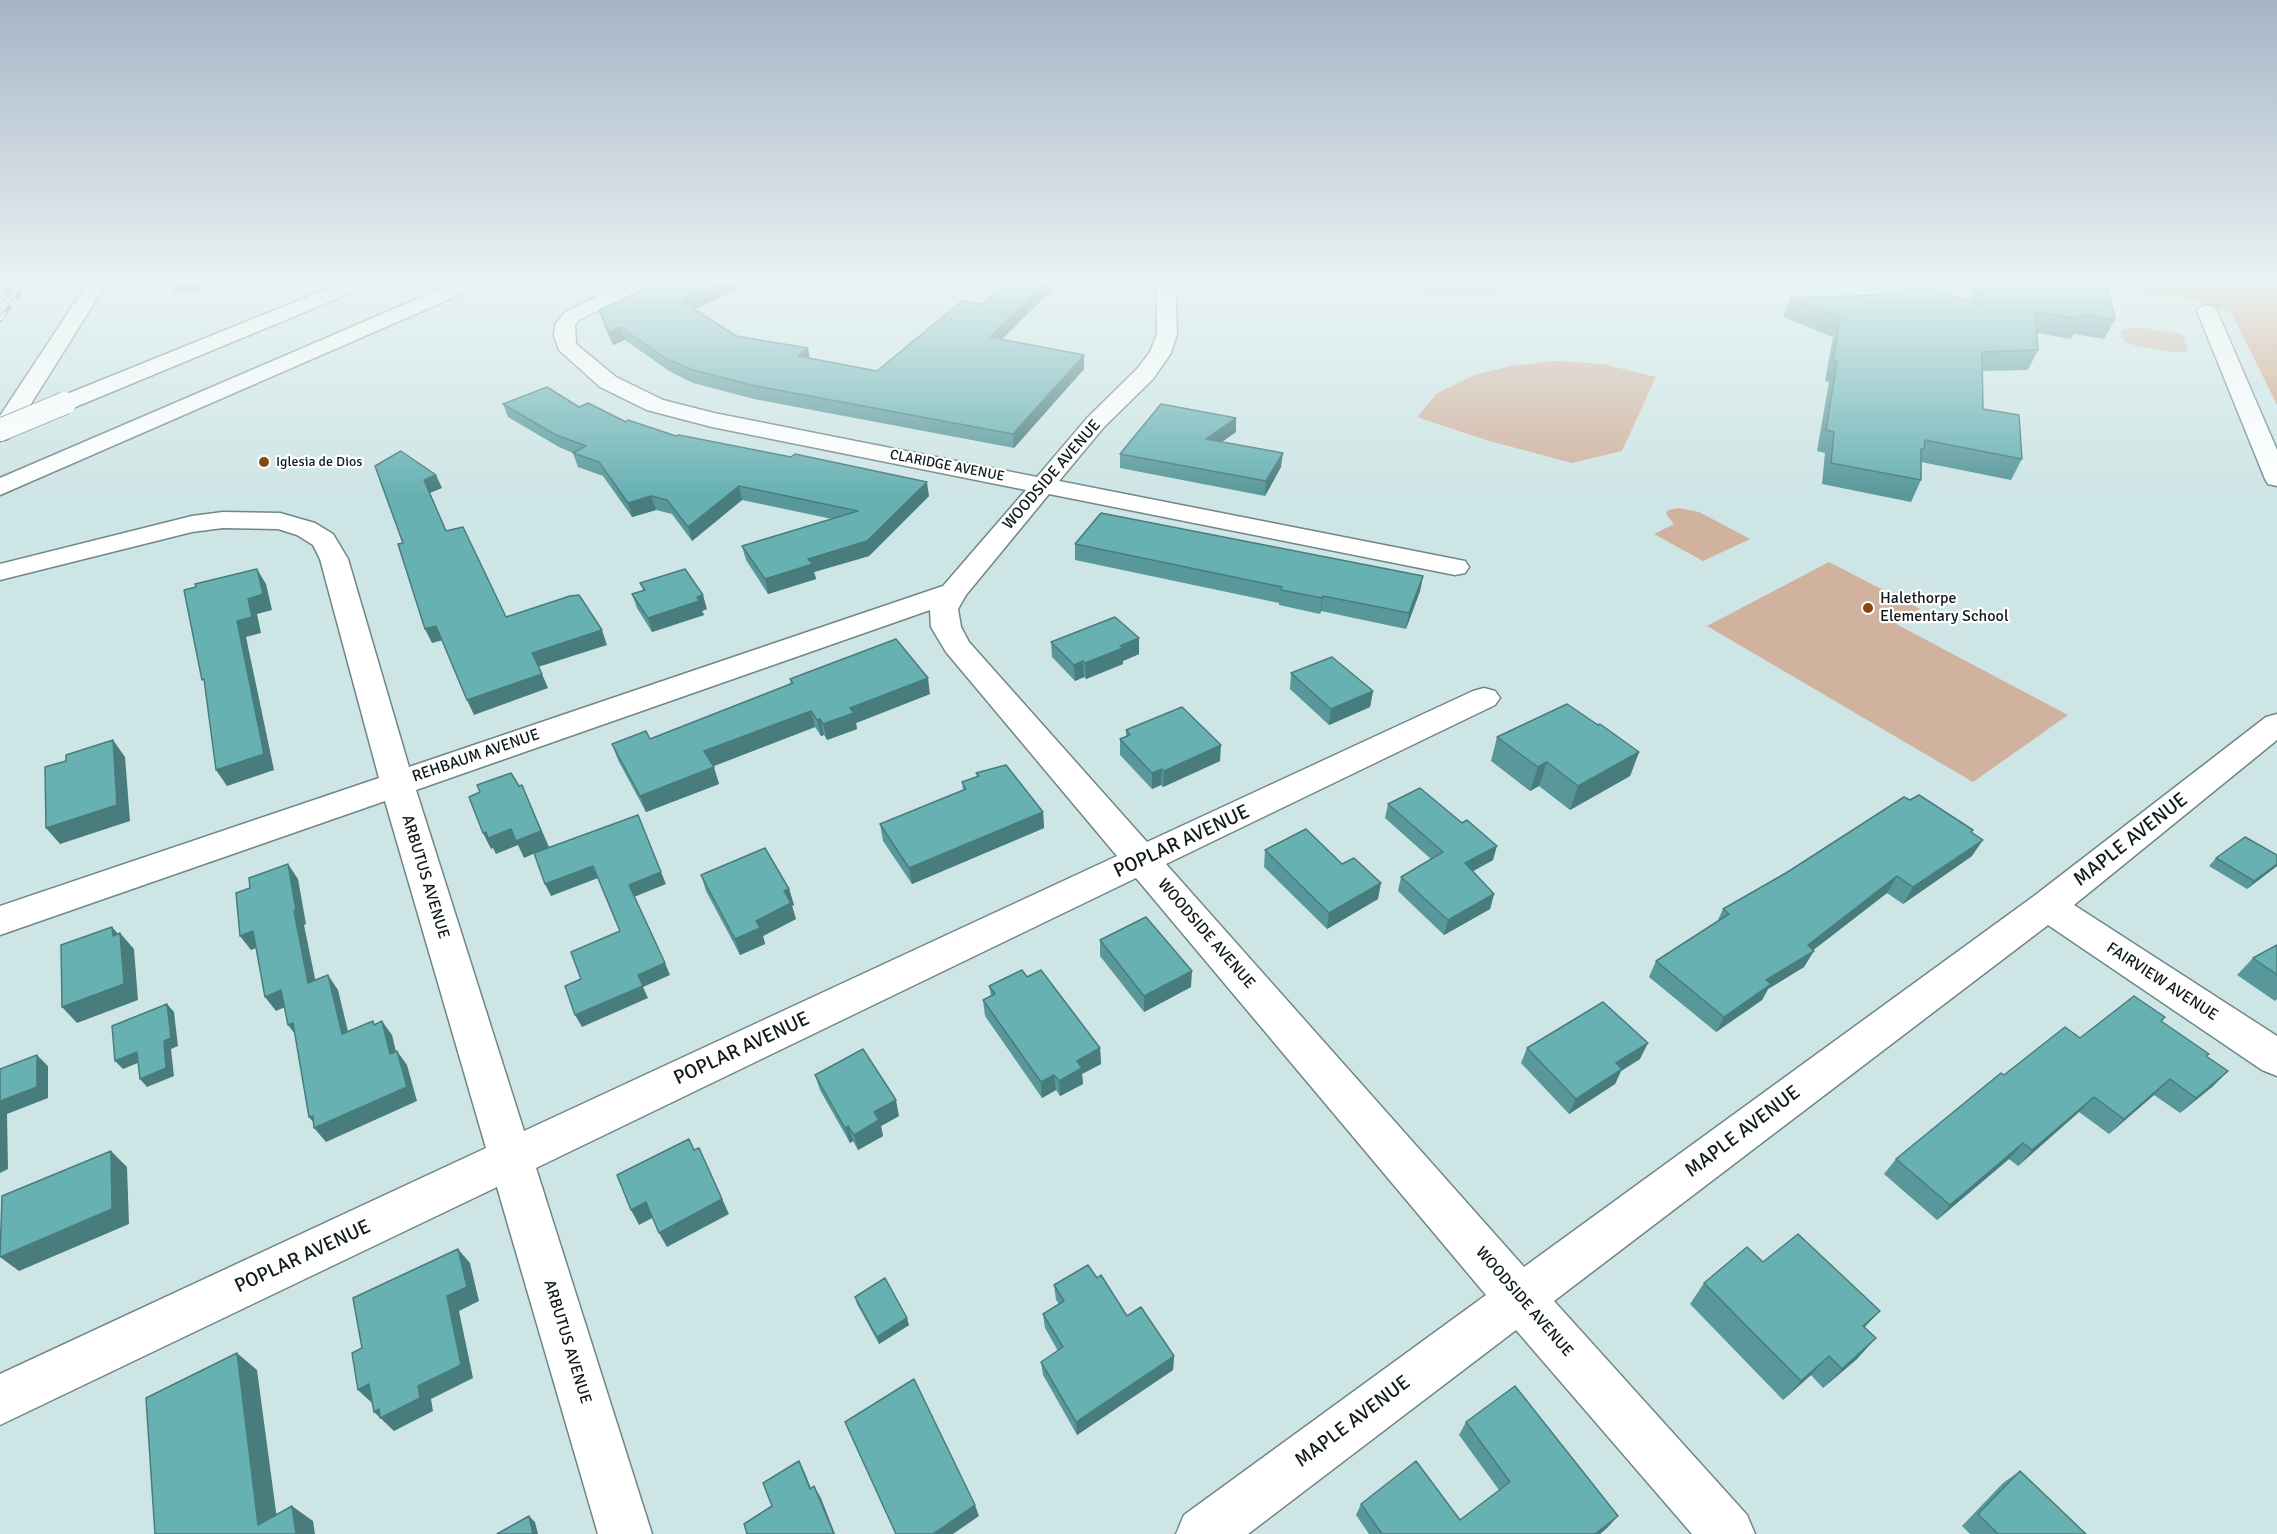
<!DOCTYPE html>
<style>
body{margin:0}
canvas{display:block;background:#cee5e5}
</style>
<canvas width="2277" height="1534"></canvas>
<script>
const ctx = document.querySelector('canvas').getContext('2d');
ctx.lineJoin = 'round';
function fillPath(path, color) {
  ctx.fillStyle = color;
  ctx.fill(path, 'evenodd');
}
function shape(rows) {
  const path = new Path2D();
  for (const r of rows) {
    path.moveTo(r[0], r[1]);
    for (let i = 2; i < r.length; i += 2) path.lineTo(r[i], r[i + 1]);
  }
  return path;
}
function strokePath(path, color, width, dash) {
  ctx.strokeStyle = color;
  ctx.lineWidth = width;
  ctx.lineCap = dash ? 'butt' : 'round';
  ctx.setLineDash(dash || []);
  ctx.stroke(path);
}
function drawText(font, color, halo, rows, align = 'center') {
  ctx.font = font + ' Signika,sans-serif';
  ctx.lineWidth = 4.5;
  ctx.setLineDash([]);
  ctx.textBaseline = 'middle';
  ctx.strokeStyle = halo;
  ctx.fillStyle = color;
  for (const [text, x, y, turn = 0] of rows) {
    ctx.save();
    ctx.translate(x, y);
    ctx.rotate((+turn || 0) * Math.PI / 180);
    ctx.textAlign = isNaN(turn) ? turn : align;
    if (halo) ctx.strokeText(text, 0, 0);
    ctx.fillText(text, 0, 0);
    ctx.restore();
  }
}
fillPath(shape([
 [1335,281,1560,281,1529,289,1478,295,1403,292],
 [2136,327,2182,334,2188,351,2175,352,2140,347,2125,342,2120,330],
 [1556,361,1603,364,1656,377,1622,451,1572,463,1486,440,1417,417,1436,394,1474,375,1510,366],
 [1679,508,1699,512,1750,539,1703,561,1654,534,1674,524,1666,514,1668,510],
 [1829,562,1920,609,1896,624,2068,715,1973,782,1707,626]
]), '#d0b29e');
fillPath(shape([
 [2068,281,2277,281,2277,405,2231,312,2182,297]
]), '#d3a382');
const street = shape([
 [89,281,108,281,12,434,8,439,0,441,0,416,89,281],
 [628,281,653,281,650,285,579,320,575,325,576,344,616,377,663,400,714,413,1037,477,1088,417,1137,369,1150,352,1157,334,1156,281,1175,281,1177,334,1171,353,1153,379,1104,427,1059,481,1465,561,1469,567,1465,573,1455,575,1049,494,966,595,958,609,961,627,969,642,1147,842,1473,691,1484,688,1495,691,1500,698,1495,705,1166,864,1524,1267,2034,896,2266,717,2277,714,2277,740,2074,905,2277,1036,2277,1076,2262,1070,2048,925,1554,1301,1747,1515,1755,1534,1692,1534,1516,1330,1248,1534,1176,1534,1184,1515,1486,1295,1136,878,536,1168,652,1534,598,1534,497,1187,0,1425,0,1374,486,1148,385,801,0,935,0,906,379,778,320,559,313,545,297,535,278,529,223,528,192,532,0,580,0,564,192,516,223,512,280,513,315,523,333,534,348,559,409,767,943,586,1026,490,712,427,647,410,600,387,559,350,554,336,555,325,565,312,628,281],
 [930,610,931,627,946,652,1117,856,524,1131,416,790,930,610],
 [2207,305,2214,307,2217,311,2277,450,2277,486,2268,484,2265,479,2197,311,2200,307,2207,305]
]);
const highway = shape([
 [347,281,373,281,370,285,73,408,65,410,57,408,54,403,57,398,347,281],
 [459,281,485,281,482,285,0,495,0,478,459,281]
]);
strokePath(street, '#718687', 3);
strokePath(highway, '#718687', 3);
fillPath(street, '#fff');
fillPath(highway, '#fff');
const rail = shape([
 [0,285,3,281],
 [0,302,15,281],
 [0,320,28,281]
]);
strokePath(rail, '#627171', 4.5);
strokePath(rail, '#fff', 3, [9]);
const highwayBridge = shape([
 [0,430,65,403]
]);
strokePath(highwayBridge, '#718687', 24, []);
strokePath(highwayBridge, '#fff', 22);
fillPath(shape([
 [663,281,753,281,694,310,736,336,810,358,877,371,982,304,1008,281,1061,281,1002,339,1084,369,1014,448,754,399,693,383,669,371,625,340,613,345,603,323,599,310],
 [1978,281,2033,281,2032,281,2071,281,2071,283,2115,320,2104,339,2074,334,2071,339,2037,333,2038,350,2028,370,1982,371,1983,409,2022,459,2011,480,1921,462,1921,480,1911,502,1822,484,1825,453,1817,451,1829,382,1825,381,1833,337,1783,317,1790,298,1879,295,1881,291,1973,303,1972,292],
 [503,404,579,407,626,422,676,436,929,496,869,556,814,572,816,579,768,594,746,560,742,546,832,519,742,500,692,541,672,514,656,510,632,517,603,476,578,467,573,453,559,447,508,417],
 [1236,418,1236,432,1222,442,1281,467,1265,496,1120,468,1120,454],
 [1075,544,1423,576,1420,591,1406,629,1321,611,1320,614,1279,605,1279,603,1075,560],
 [640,583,707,609,702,611,704,615,652,632,637,608,632,594,643,590],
 [1051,642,1139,654,1123,661,1123,664,1086,679,1084,677,1075,681,1052,657],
 [1291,673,1373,691,1370,707,1329,725,1290,689],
 [790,679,930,694,856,723,857,729,827,740,824,735,821,736,815,727,713,766,719,784,646,812,618,760,612,744,650,739,791,684],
 [1598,725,1639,752,1630,776,1570,810,1539,786,1530,791,1491,761,1497,737],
 [1126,730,1220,761,1163,787,1161,785,1152,789,1120,755,1120,739,1126,737],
 [976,773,1043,812,1044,828,912,884,883,841,880,824,963,790,962,782,977,777],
 [1910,800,1973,830,1972,833,1972,856,1903,904,1887,893,1813,950,1804,967,1768,989,1762,1000,1716,1032,1649,977,1656,961,1717,922,1723,909],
 [1388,804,1493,860,1472,871,1494,894,1490,909,1444,935,1398,891,1401,877,1431,859,1385,818],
 [1265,850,1378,899,1327,929,1264,867],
 [2216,858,2277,866,2247,889,2209,866],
 [701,875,789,889,794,905,792,906,796,919,763,936,765,944,740,955,706,891],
 [1100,940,1191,987,1144,1012,1100,956],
 [2277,945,2277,999,2275,1001,2237,975,2253,958],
 [1027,977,1100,1048,1101,1064,1082,1074,1083,1084,1060,1096,1056,1090,1042,1098,985,1016,983,1000,991,996,989,986],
 [2165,1017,2161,1021,2207,1057,2228,1071,2212,1087,2180,1113,2154,1095,2109,1134,2079,1112,2018,1166,2009,1159,1937,1220,1884,1174,1896,1159,2004,1075,2080,1038],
 [1527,1048,1640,1059,1621,1071,1615,1084,1569,1114,1521,1063],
 [815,1075,899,1116,881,1126,883,1136,858,1150,853,1141,850,1143,820,1090],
 [1763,1262,1865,1327,1857,1359,1823,1388,1811,1375,1783,1400,1690,1304,1704,1283],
 [1097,1278,1127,1316,1174,1356,1173,1370,1077,1435,1043,1375,1041,1362,1058,1351,1045,1328,1043,1314,1059,1304,1056,1300,1054,1285],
 [855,1297,909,1325,879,1344,857,1304],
 [1466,1422,1608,1527,1600,1534,1369,1534,1356,1515,1361,1504,1460,1520,1499,1490,1459,1435],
 [2020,1471,2086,1534,1970,1534,1962,1526,2003,1483]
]), '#59989a');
fillPath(shape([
 [168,281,210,281,206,289,175,293],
 [725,281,753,281,685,314,682,301],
 [1048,281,1061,281,991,350,990,337],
 [621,327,625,340,613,345,609,332],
 [808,348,810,361,798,356],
 [1084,355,1084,369,1014,448,1013,434],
 [1236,418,1236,432,1205,453,1206,439],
 [1283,453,1281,467,1265,496,1266,481],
 [436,475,442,488,430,493,424,480],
 [927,482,929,496,869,556,814,572,816,579,768,594,765,579,808,559],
 [739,486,742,500,692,541,688,527],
 [651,496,656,510,632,517,628,503],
 [257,569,266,584,272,610,257,614,261,633,246,637,274,770,227,786,216,770,237,621,248,599],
 [1423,576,1420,591,1406,629,1409,613],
 [703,595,707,609,702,611,704,615,652,632,648,618],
 [1323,596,1321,611,1320,614,1322,598],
 [436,626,443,640,432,643,425,629],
 [602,630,607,645,538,667,532,653],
 [1139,638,1139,654,1123,661,1123,664,1086,679,1085,663,1120,646],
 [1083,661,1084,677,1075,681,1074,665],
 [542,674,548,688,474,715,467,700],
 [928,678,930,694,856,723,857,729,827,740,823,724,850,708],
 [1373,691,1370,707,1329,725,1331,709],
 [811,711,815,727,709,768,704,751],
 [820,719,824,735,821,736,817,720],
 [113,740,125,757,130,821,60,844,46,828],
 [1221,745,1220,761,1163,787,1164,771],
 [1639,752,1630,776,1570,810,1578,786],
 [1547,762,1539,786,1530,791,1538,767],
 [714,767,719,784,646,812,640,796],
 [1162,769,1161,785,1152,789,1152,773],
 [522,785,549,847,524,858,518,845,496,854,493,848,491,849,483,833,486,832],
 [1043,812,1044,828,912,884,909,868],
 [1983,840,1972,856,1903,904,1913,887],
 [1497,846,1493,860,1461,878,1465,863],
 [288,864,298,879,306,924,304,925,319,998,308,983,294,911],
 [2277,864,2277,866,2247,889,2254,881],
 [593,866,598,878,551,896,545,884],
 [661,872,666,884,634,897,629,885],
 [1897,876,1887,893,1807,955,1814,951,1804,967,1768,989,1762,1000,1716,1032,1724,1017,1766,980,1808,945],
 [1381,883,1378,899,1327,929,1329,913],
 [789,889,794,905,792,906,796,919,763,936,765,944,740,955,735,939,756,921,784,891],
 [1494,894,1490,909,1444,935,1448,920],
 [112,927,120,936,120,933,134,949,138,1000,77,1023,62,1007,113,936],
 [253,931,264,945,251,950,240,936],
 [665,963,670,975,643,987,648,998,582,1027,575,1015,638,975],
 [1192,971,1191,987,1144,1012,1144,996],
 [328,975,338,990,352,1048,342,1034],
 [281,990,292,1004,276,1011,265,997],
 [167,1004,174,1012,178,1046,171,1049,174,1076,147,1087,140,1079],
 [382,1021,392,1035,400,1068,390,1054],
 [293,1023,299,1039,288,1025],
 [1648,1043,1640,1059,1621,1071,1615,1084,1569,1114,1576,1099,1616,1063],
 [1100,1048,1101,1064,1082,1074,1083,1084,1060,1096,1059,1081,1077,1061],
 [397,1051,407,1065,417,1101,326,1142,314,1128,317,1127,309,1117],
 [137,1052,145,1060,123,1069,115,1061],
 [37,1055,48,1066,48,1098,7,1114,8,1169,0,1173,0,1101],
 [2228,1071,2212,1087,2180,1113,2196,1098],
 [1054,1075,1056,1090,1042,1098,1041,1082],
 [2170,1079,2154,1095,2109,1134,2124,1119],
 [2094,1097,2079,1112,2018,1166,2032,1150],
 [896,1100,899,1116,881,1126,883,1136,858,1150,854,1135,874,1112],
 [848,1126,853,1141,850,1143,845,1128],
 [2023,1143,2009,1159,1937,1220,1950,1205],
 [699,1148,729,1214,667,1247,659,1233],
 [111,1151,127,1167,129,1224,19,1271,0,1257],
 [646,1202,654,1217,639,1225,631,1210],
 [458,1249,470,1263,479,1301,459,1311,473,1378,431,1399,433,1411,394,1431,374,1412,418,1386,447,1296],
 [1880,1311,1861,1331,1863,1326],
 [907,1318,909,1325,879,1344,877,1337],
 [1876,1338,1857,1359,1823,1388,1842,1369],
 [237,1353,257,1370,279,1534,258,1525],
 [1174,1356,1173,1370,1077,1435,1076,1422],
 [1829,1356,1811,1375,1783,1400,1801,1381],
 [369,1384,372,1403,358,1390],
 [799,1461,805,1473,816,1501,810,1489],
 [814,1486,821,1498,835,1534,834,1534],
 [975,1505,979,1516,953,1534,933,1534],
 [292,1506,313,1521,315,1534,296,1534],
 [529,1516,535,1522,538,1534,533,1534],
 [1618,1516,1608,1527,1600,1534,1595,1534]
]), '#497c7d');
const building = shape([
 [663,281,725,281,682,301,736,336,808,348,798,356,877,371,962,301,982,304,1008,281,1048,281,990,337,1084,355,1013,434,751,385,690,369,665,358,621,327,609,332,599,310,663,281],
 [1981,281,2027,281,2045,283,2044,281,2071,281,2071,283,2108,289,2115,320,2080,314,2081,319,2035,312,2038,350,1982,352,1983,409,2019,415,2022,459,1925,440,1924,449,1921,449,1921,480,1831,463,1834,432,1826,430,1837,362,1833,361,1840,318,1790,298,1880,295,1881,291,1934,289,1982,306,1981,281],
 [547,387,579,407,588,403,626,422,628,420,676,436,679,435,791,457,795,454,927,482,867,541,808,559,813,564,765,579,742,546,858,511,739,486,688,527,667,500,651,496,628,503,599,462,573,453,586,446,554,434,503,404,547,387],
 [1161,404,1236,418,1206,439,1283,453,1266,481,1120,454,1161,404],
 [401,451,436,475,424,480,446,531,463,527,506,617,570,596,579,595,602,630,532,653,542,674,467,700,436,626,425,629,398,544,403,543,375,466,401,451],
 [1101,513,1423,576,1409,613,1323,596,1322,598,1281,590,1282,587,1075,544,1101,513],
 [257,569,263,594,248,599,252,617,237,621,264,754,216,770,204,679,202,680,184,590,196,587,195,584,257,569],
 [685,569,703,595,697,597,699,601,648,618,632,594,645,590,640,583,685,569],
 [1115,617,1139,638,1120,646,1123,648,1085,663,1083,661,1074,665,1051,642,1115,617],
 [896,639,928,678,850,708,854,713,823,724,820,719,817,720,811,711,704,751,714,767,640,796,612,744,646,731,650,739,793,683,790,679,896,639],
 [1332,657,1373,691,1331,709,1291,673,1332,657],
 [1567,704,1598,725,1600,724,1639,752,1578,786,1547,762,1538,767,1497,737,1567,704],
 [1182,707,1221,745,1164,771,1162,769,1152,773,1120,739,1130,735,1126,730,1182,707],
 [113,740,117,805,46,828,45,767,66,761,66,755,113,740],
 [1006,765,1043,812,909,868,880,824,966,789,962,782,979,776,976,773,1006,765],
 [511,773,519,786,522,785,541,831,516,841,511,829,488,838,486,832,483,833,469,797,480,792,477,785,511,773],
 [1420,788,1462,823,1467,820,1497,846,1465,863,1494,894,1448,920,1401,877,1443,852,1388,804,1420,788],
 [1919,795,1973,830,1971,832,1983,840,1913,887,1897,876,1808,945,1814,951,1766,980,1771,984,1724,1017,1656,961,1729,914,1723,909,1786,873,1904,797,1910,800,1919,795],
 [638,815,661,872,629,885,665,963,638,975,643,986,575,1015,565,986,581,979,571,952,620,931,593,866,545,884,534,853,638,815],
 [1306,829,1342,864,1354,858,1381,883,1329,913,1265,850,1306,829],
 [2245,837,2277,855,2277,864,2254,881,2216,858,2245,837],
 [765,848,789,889,784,891,791,903,756,921,760,928,735,939,701,875,765,848],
 [288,864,296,910,294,911,308,983,328,975,342,1034,373,1021,374,1025,382,1021,390,1054,397,1051,407,1087,314,1128,313,1116,309,1117,293,1023,288,1025,281,990,265,997,253,931,240,936,236,893,250,888,249,878,288,864],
 [1146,917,1192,971,1144,996,1100,940,1146,917],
 [112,927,113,936,120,933,124,984,62,1007,61,945,112,927],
 [2277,945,2277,975,2253,958,2277,945],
 [1022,970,1027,977,1041,970,1100,1048,1077,1061,1082,1068,1059,1081,1054,1075,1041,1082,983,1000,995,994,989,986,1022,970],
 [2134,996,2165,1017,2161,1021,2209,1054,2206,1056,2228,1071,2196,1098,2170,1079,2124,1119,2094,1097,2032,1150,2023,1143,1950,1205,1896,1159,2001,1073,2004,1075,2065,1027,2080,1038,2134,996],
 [1603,1002,1648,1043,1616,1063,1622,1069,1576,1099,1527,1048,1603,1002],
 [167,1004,171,1038,164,1041,166,1068,140,1079,137,1052,115,1061,112,1026,167,1004],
 [863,1049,896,1100,874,1112,879,1120,854,1135,848,1126,845,1128,815,1075,863,1049],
 [37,1055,37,1087,0,1101,0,1069,37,1055],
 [689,1139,694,1150,699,1148,722,1199,659,1233,646,1202,631,1210,617,1175,689,1139],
 [111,1151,112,1209,0,1257,2,1196,111,1151],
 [1798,1234,1880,1311,1863,1326,1876,1338,1842,1369,1829,1356,1801,1381,1704,1283,1747,1247,1763,1262,1798,1234],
 [458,1249,467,1287,447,1296,461,1365,418,1386,420,1398,380,1418,379,1409,374,1412,369,1384,358,1390,352,1353,362,1348,353,1298,458,1249],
 [1088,1265,1097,1278,1101,1275,1127,1316,1141,1307,1174,1356,1076,1422,1041,1362,1063,1347,1043,1314,1064,1301,1054,1285,1088,1265],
 [885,1278,907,1318,877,1337,855,1297,885,1278],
 [237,1353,258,1525,292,1506,296,1534,155,1534,146,1398,237,1353],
 [914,1379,975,1505,933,1534,896,1534,845,1422,914,1379],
 [1515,1386,1618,1516,1595,1534,1382,1534,1361,1504,1416,1461,1460,1520,1510,1482,1466,1422,1515,1386],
 [799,1461,810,1489,814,1486,834,1534,747,1534,744,1524,772,1506,763,1483,799,1461],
 [2020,1471,2086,1534,1998,1534,1978,1514,2020,1471],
 [529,1516,533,1534,497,1534,529,1516]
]);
fillPath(building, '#68b1b3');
strokePath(building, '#497c7d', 1.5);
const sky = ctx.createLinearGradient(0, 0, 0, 495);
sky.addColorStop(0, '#a7b4c6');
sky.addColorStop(0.57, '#e9f3f3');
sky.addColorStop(1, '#e9f3f300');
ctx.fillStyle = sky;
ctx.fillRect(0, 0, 2277, 495);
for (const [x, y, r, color] of [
 [264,462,6,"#87480f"],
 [1868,608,6,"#87480f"]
]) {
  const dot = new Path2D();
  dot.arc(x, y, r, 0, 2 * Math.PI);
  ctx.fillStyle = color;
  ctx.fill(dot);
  strokePath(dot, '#fff', 2);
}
drawText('14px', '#111a1a', '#fff', [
 ["Iglesia de Dios",276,462]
], 'left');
drawText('14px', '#111a1a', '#fff', [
 ["CLARIDGE AVENUE",947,466,11]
]);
drawText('16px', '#111a1a', '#fff', [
 ["WOODSIDE AVENUE",1052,475,-49],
 ["REHBAUM AVENUE",476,756,-19],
 ["ARBUTUS AVENUE",425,877,73],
 ["WOODSIDE AVENUE",1206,934,49],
 ["FAIRVIEW AVENUE",2162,982,33],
 ["WOODSIDE AVENUE",1524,1302,49],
 ["ARBUTUS AVENUE",567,1342,73]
]);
drawText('16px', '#111a1a', '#fff', [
 ["Halethorpe",1880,599],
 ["Elementary School",1880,617]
], 'left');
drawText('20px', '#111a1a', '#fff', [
 ["MAPLE AVENUE",2131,840,-38],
 ["POPLAR AVENUE",1182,842,-25],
 ["POPLAR AVENUE",742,1049,-25],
 ["MAPLE AVENUE",1743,1132,-37],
 ["POPLAR AVENUE",303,1257,-25],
 ["MAPLE AVENUE",1353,1422,-37]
]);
</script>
